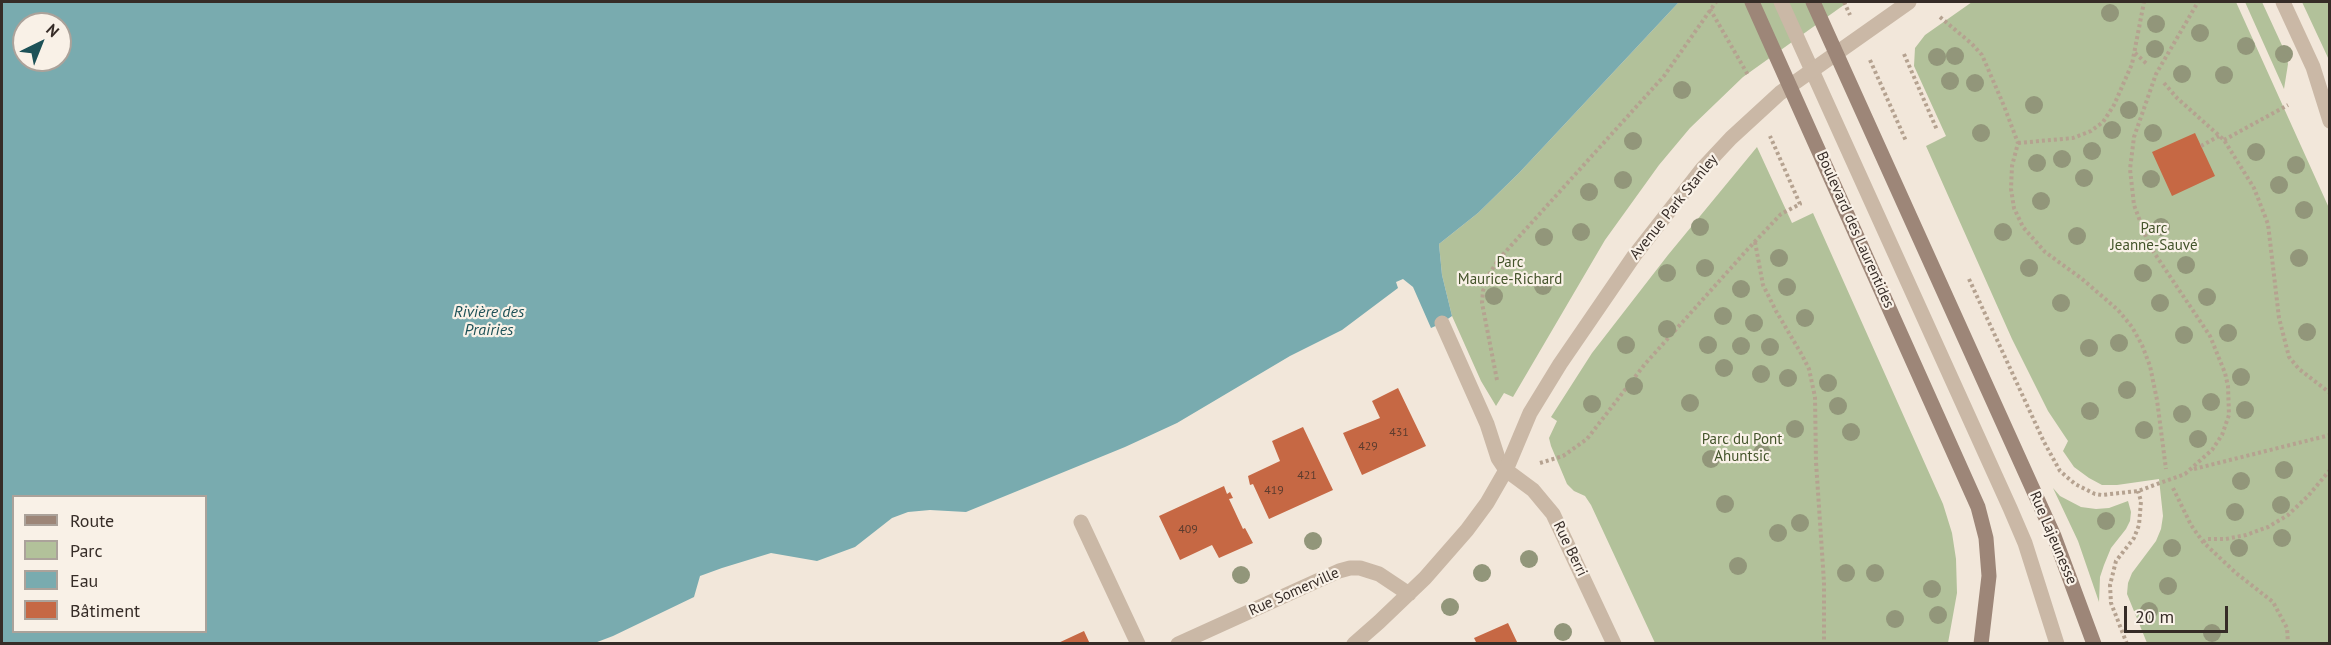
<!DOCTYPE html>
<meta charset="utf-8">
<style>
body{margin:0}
#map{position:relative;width:2331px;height:645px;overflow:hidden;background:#f2e7da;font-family:"PT Sans",sans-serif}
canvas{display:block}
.frame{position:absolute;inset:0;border:3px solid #362c27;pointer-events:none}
.legend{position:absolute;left:12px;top:495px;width:195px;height:138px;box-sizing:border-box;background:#f9f1e7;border:2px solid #aba29a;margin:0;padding:8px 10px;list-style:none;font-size:18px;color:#362c27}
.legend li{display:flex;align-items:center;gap:12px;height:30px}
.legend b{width:30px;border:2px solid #aba29a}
.north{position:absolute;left:12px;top:12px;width:60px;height:60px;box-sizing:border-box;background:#f9f1e7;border:2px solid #aba29a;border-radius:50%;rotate:43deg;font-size:16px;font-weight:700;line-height:24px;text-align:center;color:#362c27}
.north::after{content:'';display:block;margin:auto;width:21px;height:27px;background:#1d5157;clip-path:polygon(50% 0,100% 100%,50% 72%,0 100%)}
.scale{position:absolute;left:2124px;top:606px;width:104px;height:27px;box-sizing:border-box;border:3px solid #362c27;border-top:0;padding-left:8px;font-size:18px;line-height:21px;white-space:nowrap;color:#362c27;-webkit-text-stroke:4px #f9f1e7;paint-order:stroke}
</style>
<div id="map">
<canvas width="2331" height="645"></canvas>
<div class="frame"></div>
<ul class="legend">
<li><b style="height:8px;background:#9d8678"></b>Route</li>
<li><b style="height:16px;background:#b2c19a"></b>Parc</li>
<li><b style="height:16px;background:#79abaf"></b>Eau</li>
<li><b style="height:16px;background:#c66844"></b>Bâtiment</li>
</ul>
<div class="north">N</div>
<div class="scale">20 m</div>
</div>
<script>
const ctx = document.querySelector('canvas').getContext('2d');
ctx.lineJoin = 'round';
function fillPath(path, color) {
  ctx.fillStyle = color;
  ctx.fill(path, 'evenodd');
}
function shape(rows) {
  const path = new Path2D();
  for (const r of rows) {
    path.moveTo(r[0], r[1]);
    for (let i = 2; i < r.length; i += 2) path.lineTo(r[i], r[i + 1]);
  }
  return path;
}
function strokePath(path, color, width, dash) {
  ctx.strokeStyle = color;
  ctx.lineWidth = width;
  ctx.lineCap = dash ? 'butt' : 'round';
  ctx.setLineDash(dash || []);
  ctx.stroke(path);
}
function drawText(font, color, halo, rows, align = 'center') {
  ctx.font = font + ' "PT Sans",sans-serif';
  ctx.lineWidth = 4.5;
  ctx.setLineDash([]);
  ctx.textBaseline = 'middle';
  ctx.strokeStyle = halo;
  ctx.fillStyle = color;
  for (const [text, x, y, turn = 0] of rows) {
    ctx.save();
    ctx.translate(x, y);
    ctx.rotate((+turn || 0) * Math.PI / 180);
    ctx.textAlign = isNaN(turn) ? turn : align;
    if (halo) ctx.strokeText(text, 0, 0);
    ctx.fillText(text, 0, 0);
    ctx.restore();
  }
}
fillPath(shape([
 [1679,2,1848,2,1743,77,1690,128,1659,165,1605,240,1513,397,1504,393,1496,406,1481,381,1452,316,1442,275,1439,244,1478,213,1519,173],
 [1972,2,2236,2,2329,208,2329,643,2147,643,2127,594,2128,583,2132,573,2156,541,2161,529,2163,516,2159,479,2117,485,2102,485,2089,478,2074,467,2063,451,2068,441,2048,411,2012,339,1926,146,1946,136,1914,66,1915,48,1925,35],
 [2245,2,2262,2,2286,54,2288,64,2284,89],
 [2302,2,2329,2,2329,60,2323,47],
 [1757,147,1792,223,1813,213,1943,504,1952,533,1956,559,1957,593,1948,643,1655,643,1591,505,1585,496,1574,491,1567,484,1551,446,1549,438,1557,421,1551,417,1592,353,1668,255],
 [2053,488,2060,496,2081,507,2096,509,2109,508,2128,501,2131,512,2130,521,2126,529,2111,548,2104,565,2100,577,2099,602,2078,541]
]), '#b2c19a');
fillPath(shape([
 [2,2,1679,2,1519,173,1478,213,1439,244,1442,275,1452,316,1442,323,1431,328,1413,287,1403,279,1396,282,1398,288,1342,330,1290,356,1177,423,1125,447,966,512,930,510,908,512,892,518,855,547,817,561,771,553,722,568,700,576,694,597,613,636,592,644,2,643],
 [24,24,60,24,60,60,24,60],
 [14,496,206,496,206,632,14,632]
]), '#79abaf');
fillPath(shape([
 [2195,133,2215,176,2172,196,2152,152],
 [1398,388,1426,446,1362,475,1343,433,1380,418,1372,401],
 [1303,427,1333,490,1269,519,1253,484,1250,485,1248,476,1280,461,1272,441],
 [1224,486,1227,494,1230,492,1233,498,1229,499,1243,529,1245,528,1253,543,1219,558,1212,545,1180,560,1159,516],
 [1508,623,1518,644,1477,644,1474,638],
 [1084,631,1090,644,1056,644]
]), '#c66844');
strokePath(shape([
 [1844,2,1850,15],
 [1710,9,1748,75],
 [1940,17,1972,44,1982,55,2004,106,2018,143,2012,166,2011,189,2014,208,2023,227,2045,252,2081,278,2118,310,2132,327,2142,345,2150,366,2157,400,2166,469],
 [2135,53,2148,65],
 [1904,54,1937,130],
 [1870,60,1906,141],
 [2164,83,2177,98,2224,140,2254,188,2268,224,2279,318,2289,357,2299,369,2330,393],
 [2224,140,2288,105],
 [2018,143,2073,138,2091,131,2103,122,2114,105,2132,64,2144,2],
 [2201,146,2219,136],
 [1755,242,1763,285,1776,311,1802,355,1809,369,1815,397,1816,462,1824,582,1824,644],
 [1969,279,2044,442,2060,471,2075,484,2095,494,2102,495,2138,491,2185,474,2212,450,2222,435,2229,415,2228,386,2225,373,2210,336,2149,245,2134,205,2130,169,2134,137,2156,74,2198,2],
 [1497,380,1482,303,1483,291,1487,278,1498,260,1664,76,1716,2],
 [1540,463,1563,456,1587,439,1645,364,1747,250,1781,214,1800,204,1770,136],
 [2194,469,2330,435],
 [2173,488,2191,525,2203,542,2236,573,2273,602,2287,628,2288,644],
 [2203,542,2207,539,2226,539,2246,535,2268,527,2288,515,2308,496,2330,470],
 [2127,644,2111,603,2110,585,2116,561,2134,538,2139,525,2141,501,2138,491]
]), '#b5a290', 4, [3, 3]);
strokePath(shape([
 [1781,2,2010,508,2025,543,2057,644],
 [1442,323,1487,424,1498,458,1506,470]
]), '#cab8a6', 15);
strokePath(shape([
 [2283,2,2313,67,2330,121],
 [1506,470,1533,490,1553,514,1614,644],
 [1081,522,1138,644],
 [1178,644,1339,571,1350,568,1360,568,1379,574,1409,594],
 [1354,644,1379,622,1425,578,1467,530,1487,503,1506,470,1530,413,1560,364,1634,256,1702,169,1731,138,1780,93,1909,2]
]), '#cab8a6', 15);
strokePath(shape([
 [1752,2,1978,507,1986,538,1989,576,1981,644],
 [1813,2,2054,536,2094,644]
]), '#9d8678', 15);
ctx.fillStyle = '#92967a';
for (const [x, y] of [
 [2110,13],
 [2156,24],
 [2200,33],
 [2246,46],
 [2155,49],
 [2284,54],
 [1955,56],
 [1937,57],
 [2182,74],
 [2224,75],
 [1950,81],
 [1975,83],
 [1682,90],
 [2034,105],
 [2129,110],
 [2112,130],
 [1981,133],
 [2153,133],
 [1633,141],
 [2092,151],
 [2256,152],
 [2062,159],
 [2037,163],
 [2296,165],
 [2084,178],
 [2151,179],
 [1623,180],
 [2279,185],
 [1589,192],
 [2041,201],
 [2304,210],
 [1700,227],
 [2161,227],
 [1581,232],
 [2003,232],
 [2077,236],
 [1544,237],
 [1779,258],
 [2299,258],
 [2186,265],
 [1705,268],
 [2029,268],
 [1667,273],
 [2143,273],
 [1543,286],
 [1787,287],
 [1741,289],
 [1494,296],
 [2207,297],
 [2061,303],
 [2160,303],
 [1723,316],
 [1805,318],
 [1754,323],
 [1667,329],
 [2307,332],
 [2228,333],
 [2184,335],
 [2119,343],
 [1626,345],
 [1708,345],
 [1741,346],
 [1770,347],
 [2089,348],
 [1724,368],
 [1761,374],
 [2241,377],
 [1788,378],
 [1828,383],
 [1634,386],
 [2127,390],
 [2211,402],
 [1690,403],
 [1592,404],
 [1838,406],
 [2245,410],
 [2090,411],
 [2182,414],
 [1795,429],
 [2144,430],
 [1851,432],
 [2198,439],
 [1762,453],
 [1711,459],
 [2284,470],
 [2241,481],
 [1725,504],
 [2281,505],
 [2235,512],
 [2106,521],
 [1800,523],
 [1778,533],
 [2282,538],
 [1313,541],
 [2172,548],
 [2239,548],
 [1529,559],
 [1738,566],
 [1482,573],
 [1846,573],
 [1875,573],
 [1241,575],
 [2168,586],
 [1932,589],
 [1450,607],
 [2149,611],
 [1938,615],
 [1895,619],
 [1563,632],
 [2212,633]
]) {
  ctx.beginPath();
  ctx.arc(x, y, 9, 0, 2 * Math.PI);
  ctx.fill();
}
drawText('12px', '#5a3b2e', null, [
 ["431",1399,433],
 ["429",1368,447],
 ["421",1307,476],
 ["419",1274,491],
 ["409",1188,530]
]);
drawText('15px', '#362c27', '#f9f1e7', [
 ["Avenue Park Stanley",1674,207,-51],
 ["Boulevard des Laurentides",1855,230,66],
 ["Rue Lajeunesse",2053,538,67],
 ["Rue Berri",1570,549,64],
 ["Rue Somerville",1294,592,-24]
]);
drawText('15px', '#44542b', '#f9f1e7', [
 ["Parc",2154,229],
 ["Jeanne-Sauvé",2154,246],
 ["Parc",1510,263],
 ["Maurice-Richard",1510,280],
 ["Parc du Pont",1742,440],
 ["Ahuntsic",1742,457]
]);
drawText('italic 16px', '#1d5157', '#f9f1e7', [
 ["Rivière des",489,312],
 ["Prairies",489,330]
]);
</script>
